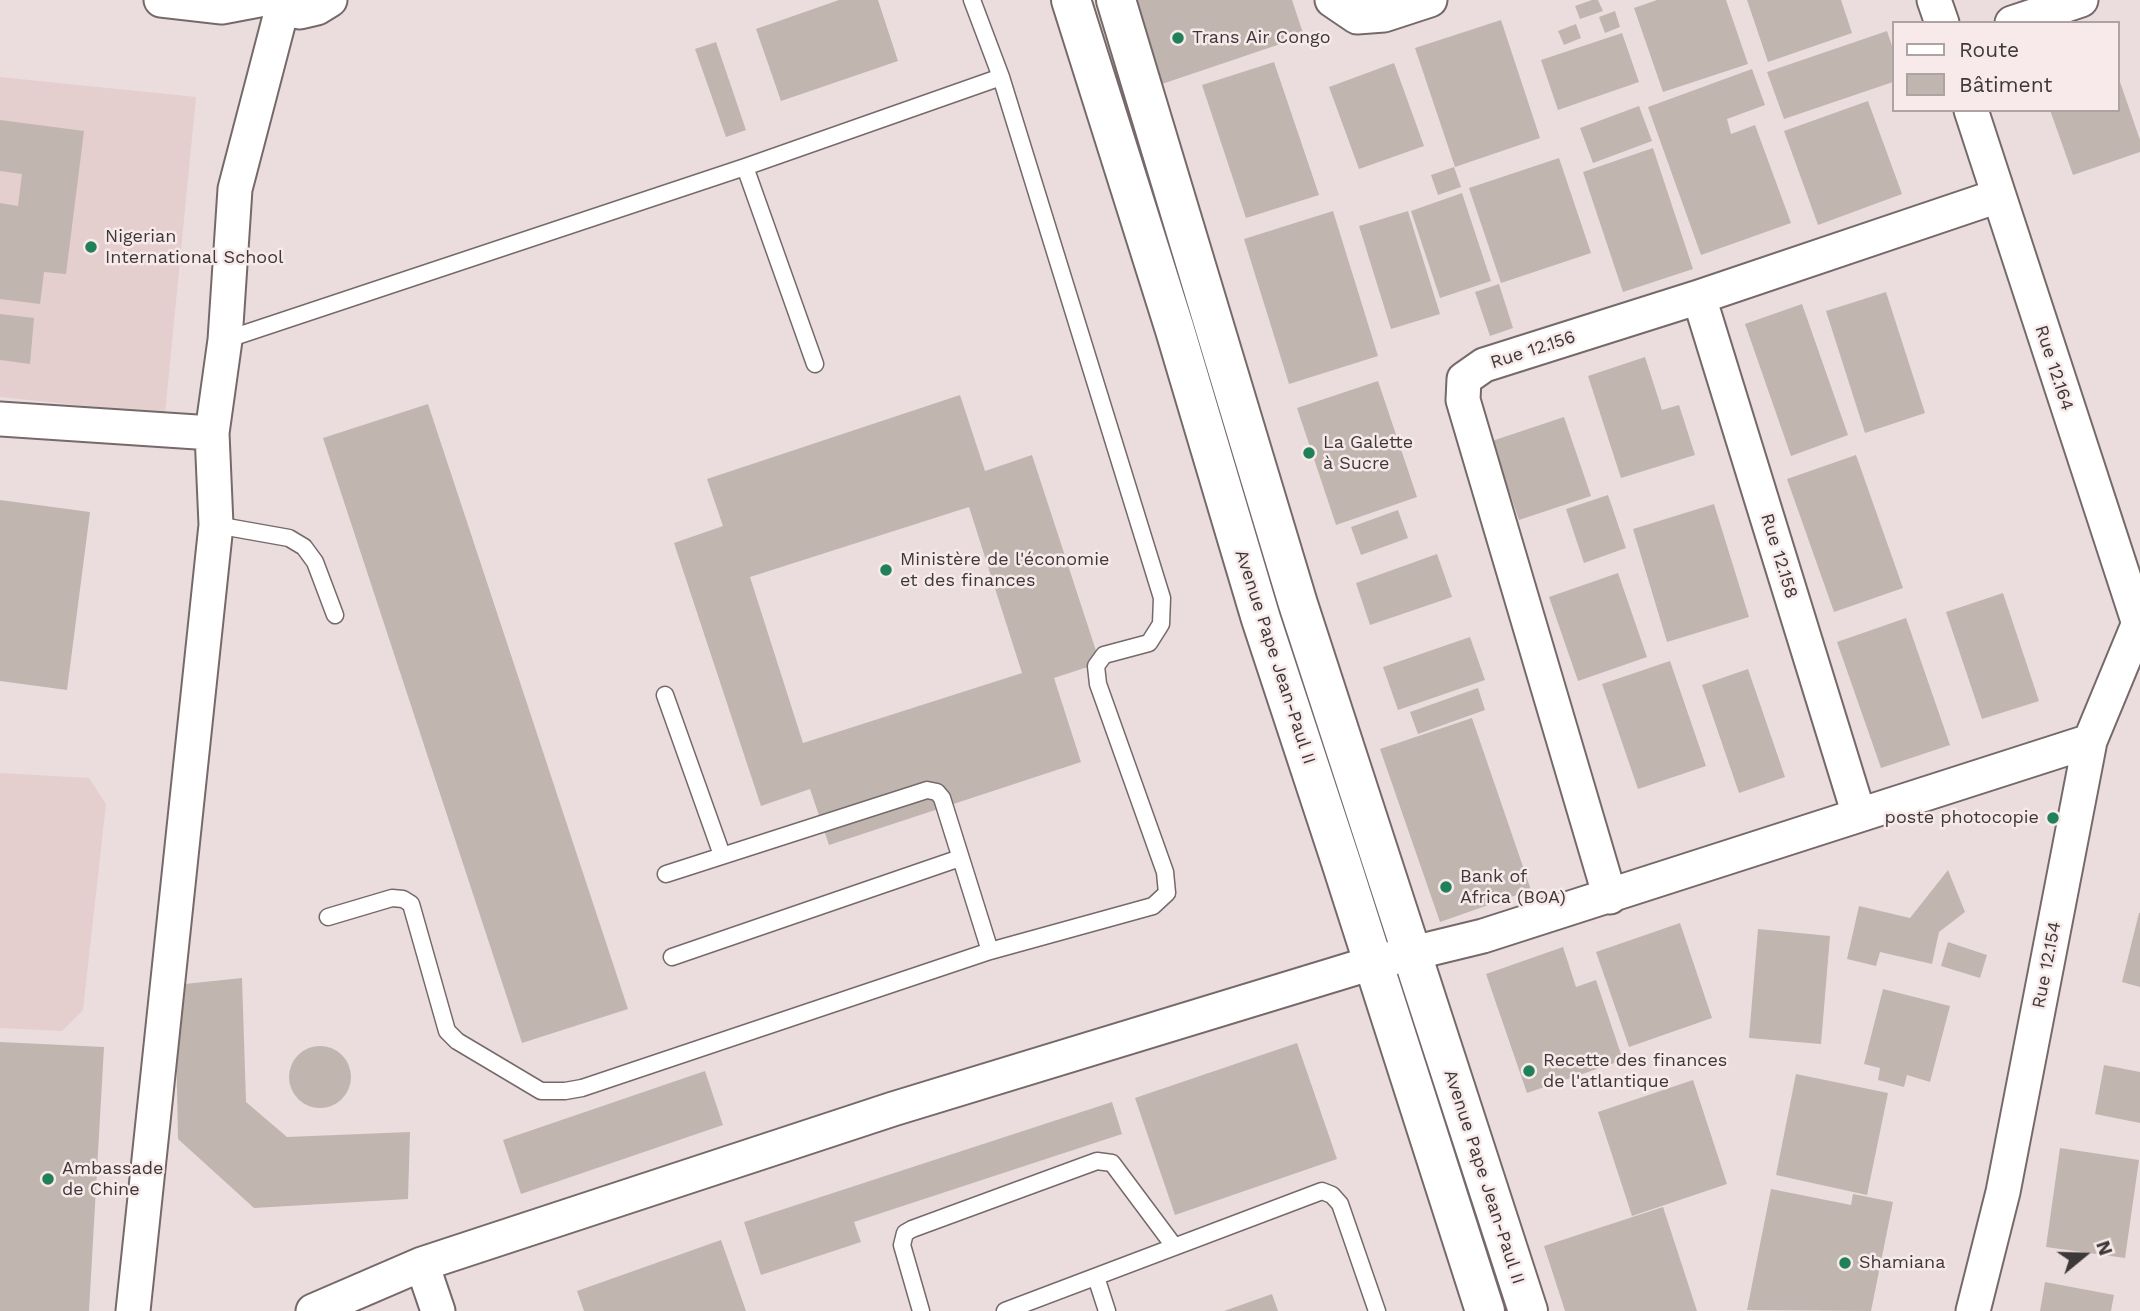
<!DOCTYPE html>
<meta charset="utf-8">
<style>
body{margin:0}
#map{position:relative;width:2140px;height:1311px;overflow:hidden;background:#ebdddd;font-family:"Work Sans",sans-serif}
canvas{display:block}
.legend{position:absolute;left:1892px;top:21px;width:228px;height:91px;box-sizing:border-box;background:#f8eaea;border:2px solid #aea3a3;margin:0;padding:9px 12px;list-style:none;font-size:21px;color:#3e3939}
.legend li{display:flex;align-items:center;gap:14px;height:35px}
.legend b{width:35px;border:2px solid #aea3a3}
.north{position:absolute;left:2049px;top:1220px;width:70px;height:70px;-webkit-text-stroke:5px #f8eaea;paint-order:stroke;rotate:71deg;font-size:19px;font-weight:700;line-height:28px;text-align:center;color:#3e3939}
.north::after{content:'';display:block;margin:auto;width:24px;height:32px;background:#3e3939;clip-path:polygon(50% 0,100% 100%,50% 72%,0 100%)}
</style>
<div id="map">
<canvas width="2140" height="1311"></canvas>
<ul class="legend">
<li><b style="height:9px;background:#fff"></b>Route</li>
<li><b style="height:19px;background:#c1b5b0"></b>Bâtiment</li>
</ul>
<div class="north">N</div>
</div>
<script>
const ctx = document.querySelector('canvas').getContext('2d');
ctx.lineJoin = 'round';
function fillPath(path, color) {
  ctx.fillStyle = color;
  ctx.fill(path, 'evenodd');
}
function shape(rows) {
  const path = new Path2D();
  for (const r of rows) {
    if (r.length === 3) {
      path.moveTo(r[0] + r[2], r[1]);
      path.arc(r[0], r[1], r[2], 0, 2 * Math.PI);
      continue;
    }
    path.moveTo(r[0], r[1]);
    for (let i = 2; i < r.length; i += 2) path.lineTo(r[i], r[i + 1]);
  }
  return path;
}
function strokePath(path, color, width, dash) {
  ctx.strokeStyle = color;
  ctx.lineWidth = width;
  ctx.lineCap = dash ? 'butt' : 'round';
  ctx.setLineDash(dash || []);
  ctx.stroke(path);
}
function drawText(font, color, halo, rows, align = 'center') {
  ctx.font = font + ' "Work Sans",sans-serif';
  ctx.lineWidth = 5;
  ctx.setLineDash([]);
  ctx.textBaseline = 'middle';
  ctx.strokeStyle = halo;
  ctx.fillStyle = color;
  for (const [text, x, y, turn = 0] of rows) {
    ctx.save();
    ctx.translate(x, y);
    ctx.rotate((+turn || 0) * Math.PI / 180);
    ctx.textAlign = isNaN(turn) ? turn : align;
    if (halo) ctx.strokeText(text, 0, 0);
    ctx.fillText(text, 0, 0);
    ctx.restore();
  }
}
fillPath(shape([
 [0,77,196,97,165,414,0,397],
 [0,773,89,778,106,804,83,1010,62,1031,0,1028]
]), '#e4cece');
fillPath(shape([
 [839,0,878,0,898,61,781,101,756,29],
 [1134,0,1292,0,1304,36,1162,84],
 [1592,0,1598,0,1603,11,1580,19,1575,6],
 [1657,0,1726,0,1748,64,1663,92,1634,8],
 [1747,0,1841,0,1852,33,1768,62],
 [1615,11,1620,27,1605,33,1599,17],
 [1501,20,1540,138,1455,167,1415,48],
 [1576,24,1581,38,1564,45,1558,31],
 [1887,31,1893,49,1893,82,1784,119,1767,72],
 [1622,33,1639,82,1558,110,1541,60],
 [716,42,746,130,726,137,695,49],
 [1274,62,1319,195,1246,218,1202,85],
 [1394,63,1424,146,1359,169,1329,87],
 [1752,69,1765,105,1727,119,1731,134,1755,125,1791,223,1701,255,1648,107],
 [2118,76,2140,140,2140,152,2073,175,2050,110,2117,110],
 [1868,101,1902,194,1818,225,1784,131],
 [1639,106,1652,141,1593,163,1580,128],
 [0,120,84,131,66,274,44,272,40,304,0,299,0,203,18,206,22,174,0,171],
 [1653,148,1693,269,1623,292,1583,172],
 [1559,158,1591,253,1501,283,1469,188],
 [1454,167,1461,187,1438,195,1431,175],
 [1462,193,1491,281,1440,298,1411,211],
 [1333,211,1378,356,1289,384,1244,239],
 [1408,211,1440,314,1391,329,1359,226],
 [1499,284,1513,328,1490,336,1475,292],
 [1886,292,1925,413,1865,433,1826,311],
 [1802,304,1848,435,1791,456,1745,324],
 [0,314,34,318,30,364,0,360],
 [1645,357,1662,410,1679,405,1695,455,1621,478,1588,376],
 [1378,381,1417,497,1336,525,1297,408],
 [960,395,985,471,1032,455,1100,663,1054,678,1081,762,829,845,810,789,761,806,674,543,723,526,707,479],
 [969,507,1022,673,803,743,750,577],
 [428,404,628,1009,522,1043,323,438],
 [1564,417,1591,496,1519,520,1492,441],
 [1856,455,1903,588,1834,612,1787,479],
 [1608,495,1626,548,1584,563,1566,509],
 [0,500,90,512,67,690,0,681],
 [1714,504,1749,617,1667,642,1633,529],
 [1398,510,1408,538,1361,555,1351,527],
 [1437,554,1452,597,1370,625,1356,583],
 [1618,573,1647,657,1578,681,1549,597],
 [2003,593,2039,701,1982,719,1946,612],
 [1906,618,1950,745,1881,768,1837,642],
 [1470,637,1485,680,1398,710,1383,667],
 [1670,661,1706,766,1638,789,1602,684],
 [1748,669,1785,777,1739,793,1702,685],
 [1478,688,1485,710,1418,734,1410,712],
 [1472,718,1531,890,1440,922,1380,749],
 [1948,870,1965,912,1939,932,1932,964,1880,952,1876,966,1847,959,1859,906,1910,918],
 [2139,913,2140,913,2140,987,2122,982],
 [1680,923,1712,1018,1629,1047,1596,952],
 [1758,929,1830,936,1821,1044,1749,1038],
 [1948,942,1987,955,1980,978,1941,966],
 [1563,947,1576,987,1596,980,1623,1060,1527,1093,1486,974],
 [242,978,246,1102,287,1137,410,1132,408,1199,254,1208,178,1139,175,985],
 [1883,989,1950,1006,1930,1082,1907,1075,1904,1087,1878,1080,1880,1068,1864,1064],
 [0,1042,104,1047,89,1311,0,1311],
 [1297,1043,1337,1159,1175,1215,1135,1098],
 [320,1077,31],
 [2104,1065,2140,1072,2140,1123,2095,1114],
 [705,1071,723,1125,521,1194,503,1140],
 [1796,1074,1888,1093,1867,1195,1776,1175],
 [1693,1080,1727,1184,1632,1216,1598,1112],
 [1112,1102,1122,1134,854,1222,861,1242,761,1275,744,1222],
 [2060,1148,2139,1160,2125,1258,2046,1247],
 [1771,1189,1851,1205,1853,1194,1893,1202,1871,1311,1747,1310],
 [1663,1207,1697,1311,1565,1311,1544,1246],
 [721,1240,746,1311,584,1311,577,1291],
 [2045,1282,2114,1295,2111,1311,2040,1311],
 [1272,1294,1278,1311,1224,1311]
]), '#c1b5b0');
const lane = shape([
 [745,167,815,364],
 [225,340,745,167,1001,77],
 [216,525,289,538,304,547,315,562,335,615],
 [665,695,722,855],
 [666,874,927,790,937,792,942,798,990,951],
 [328,917,392,898,403,899,411,904,447,1031,457,1041,541,1091,565,1091,582,1088,990,951,1153,906,1167,893,1165,872,1098,684,1096,666,1104,655,1149,643,1161,624,1162,598,1001,77,972,0],
 [672,957,960,858],
 [1096,1277,1107,1311],
 [921,1311,902,1245,905,1233,912,1229,1097,1161,1112,1163,1174,1246],
 [1005,1311,1322,1191,1332,1195,1340,1204,1377,1311]
]);
const street = shape([
 [161,0,222,7,259,0],
 [269,0,282,9,300,12,317,8,330,0],
 [1332,0,1357,17,1384,15,1430,0],
 [1934,0,1942,23],
 [2012,23,2081,0],
 [1971,110,2140,627],
 [1699,297,1859,815],
 [0,419,212,433],
 [1610,897,1463,400,1464,379,1484,365,1699,297,1998,196],
 [422,1264,438,1311],
 [133,1311,216,525,212,433,225,340,235,189,282,9],
 [313,1311,422,1264,893,1109,1372,963,1483,936,2090,741],
 [1973,1311,2003,1192,2090,741,2138,625]
]);
const primary = shape([
 [1071,0,1175,330,1261,619,1341,862,1485,1311],
 [1116,0,1298,604,1528,1311]
]);
strokePath(lane, '#756969', 19);
strokePath(street, '#756969', 37);
strokePath(primary, '#756969', 42);
strokePath(lane, '#fff', 16);
strokePath(street, '#fff', 33);
strokePath(primary, '#fff', 38);
for (const [x, y, r, color] of [
 [1178,38,7,"#208159"],
 [91,247,7,"#208159"],
 [1309,453,7,"#208159"],
 [886,570,7,"#208159"],
 [2053,818,7,"#208159"],
 [1446,887,7,"#208159"],
 [1529,1071,7,"#208159"],
 [48,1179,7,"#208159"],
 [1845,1263,7,"#208159"]
]) {
  const dot = new Path2D();
  dot.arc(x, y, r, 0, 2 * Math.PI);
  ctx.fillStyle = color;
  ctx.fill(dot);
  strokePath(dot, '#f8eaea', 2.5);
}
drawText('18px', '#3e3939', '#f8eaea', [
 ["Trans Air Congo",1192,38],
 ["Nigerian",105,237],
 ["International School",105,258],
 ["La Galette",1323,443],
 ["à Sucre",1323,464],
 ["Ministère de l'économie",900,560],
 ["et des finances",900,581],
 ["poste photocopie",2039,818,"right"],
 ["Bank of",1460,877],
 ["Africa (BOA)",1460,898],
 ["Recette des finances",1543,1061],
 ["de l'atlantique",1543,1082],
 ["Ambassade",62,1169],
 ["de Chine",62,1190],
 ["Shamiana",1859,1263]
], 'left');
drawText('18px', '#3e3939', '#f8eaea', [
 ["Rue 12.156",1533,350,-18],
 ["Rue 12.164",2054,368,72],
 ["Rue 12.158",1779,556,73],
 ["Avenue Pape Jean-Paul II",1275,657,72],
 ["Rue 12.154",2047,965,-79],
 ["Avenue Pape Jean-Paul II",1484,1177,72]
]);
</script>
